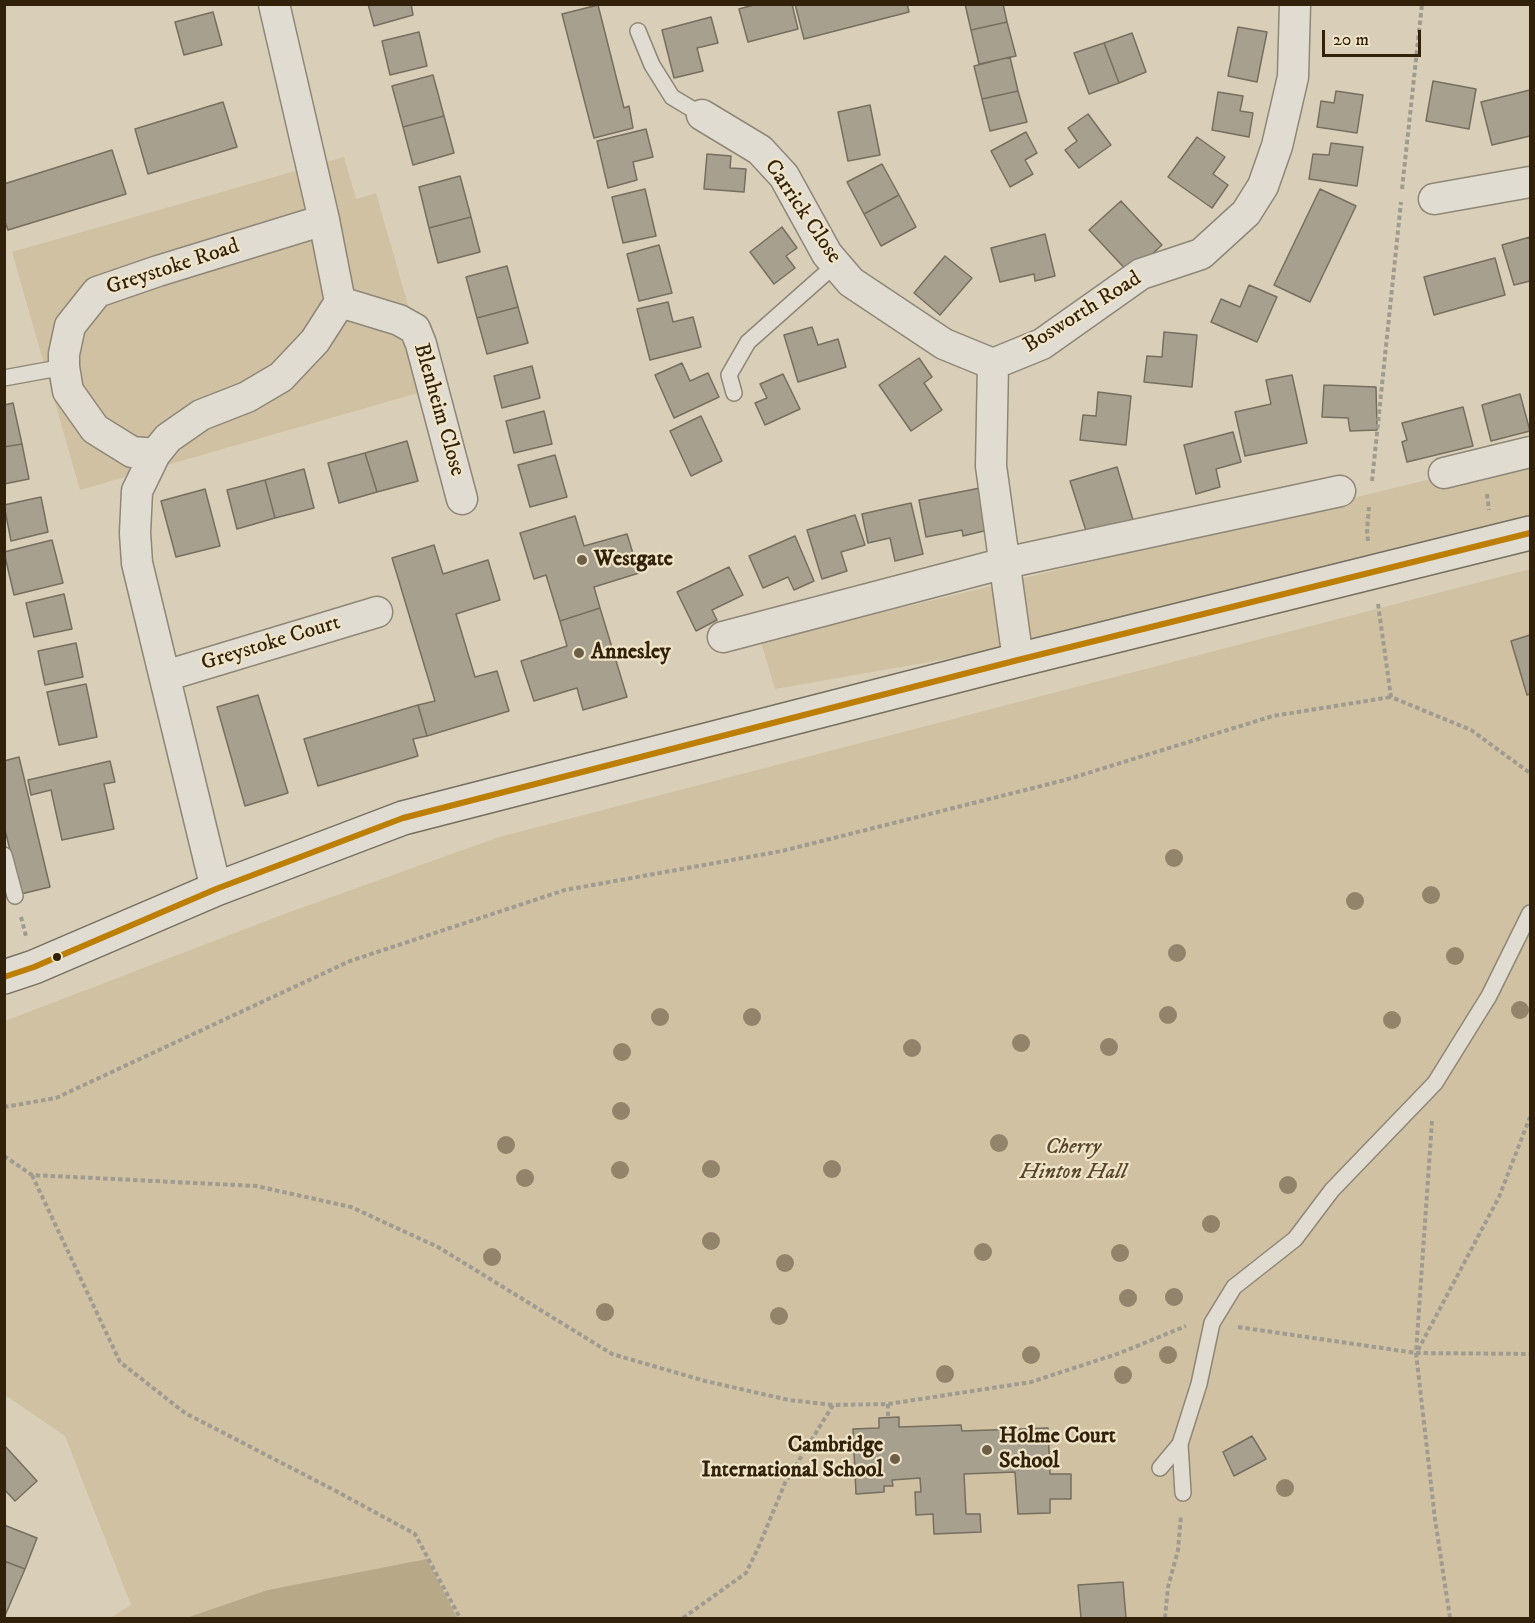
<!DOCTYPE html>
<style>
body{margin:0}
#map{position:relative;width:1535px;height:1623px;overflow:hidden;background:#d9cfb8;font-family:"IM FELL DW Pica",serif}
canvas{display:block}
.frame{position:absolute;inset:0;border:6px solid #32210a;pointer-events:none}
.scale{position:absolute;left:1322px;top:30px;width:99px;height:27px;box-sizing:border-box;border:3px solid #32210a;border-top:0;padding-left:8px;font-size:18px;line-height:21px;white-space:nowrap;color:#32210a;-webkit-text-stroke:4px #efe4c8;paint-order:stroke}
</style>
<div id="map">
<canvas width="1535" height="1623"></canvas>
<div class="frame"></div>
<div class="scale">20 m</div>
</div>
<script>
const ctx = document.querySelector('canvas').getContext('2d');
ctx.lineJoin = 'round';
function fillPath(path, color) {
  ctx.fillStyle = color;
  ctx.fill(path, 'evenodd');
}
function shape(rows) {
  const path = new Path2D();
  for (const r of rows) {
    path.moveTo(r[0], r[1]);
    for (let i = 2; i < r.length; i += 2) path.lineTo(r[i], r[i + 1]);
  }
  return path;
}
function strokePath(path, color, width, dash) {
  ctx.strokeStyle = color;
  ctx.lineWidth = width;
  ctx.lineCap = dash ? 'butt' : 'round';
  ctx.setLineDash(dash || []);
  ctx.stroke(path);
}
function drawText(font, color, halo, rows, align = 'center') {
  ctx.font = font + ' "IM FELL DW Pica",serif';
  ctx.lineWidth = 4.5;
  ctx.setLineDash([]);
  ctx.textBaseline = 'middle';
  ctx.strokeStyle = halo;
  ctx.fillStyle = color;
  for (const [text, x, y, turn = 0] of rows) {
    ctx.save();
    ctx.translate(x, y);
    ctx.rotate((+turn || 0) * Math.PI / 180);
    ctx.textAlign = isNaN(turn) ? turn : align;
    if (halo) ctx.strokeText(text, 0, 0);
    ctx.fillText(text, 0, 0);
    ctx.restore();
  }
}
fillPath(shape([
 [344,157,356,199,376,193,432,389,80,490,12,252],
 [1530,455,1530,517,1044,642,775,689,761,642],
 [1530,569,1530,1618,110,1618,131,1605,65,1436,5,1395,5,1021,287,913,499,837]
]), '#d0c1a2');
fillPath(shape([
 [427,1559,457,1618,186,1618,268,1590]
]), '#b7a888');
const building = shape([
 [368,4,411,4,413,15,374,26,368,4],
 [757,4,792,4,798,29,748,42,739,9,757,4],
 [795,4,907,4,909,12,804,39,795,4],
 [965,4,1003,4,1007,22,971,30,965,4],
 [598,5,624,108,629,106,633,128,594,138,562,14,598,5],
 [213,12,222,45,184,55,175,22,213,12],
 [711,17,718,43,697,48,703,71,674,78,662,30,711,17],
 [1007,22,1016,56,979,64,971,30,1007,22],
 [1238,27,1267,32,1257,82,1228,76,1238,27],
 [419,32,427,66,390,75,382,41,419,32],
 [1132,33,1146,72,1119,83,1104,43,1132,33],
 [1104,43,1119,83,1089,94,1074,53,1104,43],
 [1010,57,1018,91,982,99,974,66,1010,57],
 [433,75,444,116,403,127,392,86,433,75],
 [1433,81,1476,89,1469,129,1426,121,1433,81],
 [1530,90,1530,136,1492,145,1481,102,1530,90],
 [1018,91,1027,122,990,131,982,99,1018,91],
 [1336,91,1363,95,1357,133,1317,127,1321,101,1334,103,1336,91],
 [1218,92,1243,96,1240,111,1253,113,1249,137,1212,130,1218,92],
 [223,102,237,147,148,174,135,129,223,102],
 [870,105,880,155,848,161,838,112,870,105],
 [1088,114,1111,145,1079,168,1065,150,1077,141,1068,128,1088,114],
 [444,116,454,153,413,165,403,127,444,116],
 [646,129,653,157,633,162,637,180,608,188,597,141,646,129],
 [1026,132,1037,153,1025,160,1033,174,1010,187,991,151,1026,132],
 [1197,137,1225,157,1213,174,1228,185,1212,208,1168,177,1197,137],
 [1331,143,1363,147,1357,186,1309,179,1313,154,1329,155,1331,143],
 [112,150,126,194,8,230,4,219,4,184,112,150],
 [707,154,731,156,730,168,746,169,744,192,704,189,707,154],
 [882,164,899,195,864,214,847,182,882,164],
 [460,176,471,217,429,228,419,187,460,176],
 [645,189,656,236,623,243,612,197,645,189],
 [1320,189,1356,206,1310,302,1274,285,1320,189],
 [899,195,916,227,881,246,864,214,899,195],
 [1121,201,1162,245,1130,274,1089,230,1121,201],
 [471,217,480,252,438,263,429,228,471,217],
 [782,227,797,248,786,256,795,268,774,284,750,252,782,227],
 [1045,234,1055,276,1035,281,1034,274,1000,282,991,248,1045,234],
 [1530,237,1530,281,1514,285,1502,245,1530,237],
 [659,245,672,293,639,301,627,254,659,245],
 [945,256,972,278,940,315,914,293,945,256],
 [1495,258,1505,295,1434,315,1424,277,1495,258],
 [507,266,518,307,477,318,466,277,507,266],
 [1249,285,1277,297,1257,342,1211,322,1221,299,1240,307,1249,285],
 [668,302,673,322,693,317,701,347,650,360,637,309,668,302],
 [518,307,528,343,487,354,477,318,518,307],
 [812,327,818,345,838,339,846,367,798,382,784,335,812,327],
 [1164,332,1197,335,1192,387,1144,382,1147,356,1162,357,1164,332],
 [919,358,932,377,924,383,942,410,911,431,879,385,919,358],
 [682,363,690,381,708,373,719,397,674,418,655,375,682,363],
 [532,366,540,398,502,408,494,376,532,366],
 [783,374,800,409,765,425,755,403,767,398,760,384,783,374],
 [1292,375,1307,443,1245,456,1235,412,1271,404,1266,380,1292,375],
 [1324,385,1376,387,1377,430,1350,431,1348,418,1322,417,1324,385],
 [1098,392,1131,396,1126,445,1080,440,1083,415,1096,416,1098,392],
 [1520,394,1530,431,1491,441,1482,405,1520,394],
 [13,403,22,444,4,447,4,405,13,403],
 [1463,407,1473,446,1407,462,1402,442,1407,440,1402,423,1463,407],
 [544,411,552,444,514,453,506,421,544,411],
 [701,416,722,461,691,476,670,431,701,416],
 [1233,432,1241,462,1216,469,1220,487,1196,494,1184,445,1233,432],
 [407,441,418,481,377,492,365,453,407,441],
 [22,444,29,479,4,484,4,447,22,444],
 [365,453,377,492,339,503,328,463,365,453],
 [555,455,567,497,530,507,518,465,555,455],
 [1117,467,1133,520,1087,534,1070,481,1117,467],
 [304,469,314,508,275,518,265,480,304,469],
 [265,480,275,518,237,529,227,490,265,480],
 [980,488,988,530,963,536,962,530,926,537,919,500,980,488],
 [205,489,220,546,176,557,161,501,205,489],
 [41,497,48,532,11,541,4,505,41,497],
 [911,503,923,554,895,561,890,538,868,543,862,514,911,503],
 [855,515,865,545,841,552,847,571,822,579,807,530,855,515],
 [575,516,584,546,627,534,639,573,594,587,600,608,560,621,546,575,534,579,520,533,575,516],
 [795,536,814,581,794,590,788,577,763,588,749,556,795,536],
 [52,540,63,583,14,595,4,552,52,540],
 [434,545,443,574,488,560,500,600,456,614,475,677,497,671,509,711,427,736,418,705,435,701,392,558,434,545],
 [729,567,743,595,712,610,717,620,696,631,677,592,729,567],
 [64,594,72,629,34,637,26,603,64,594],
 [600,608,627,697,583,710,577,688,534,701,521,661,567,646,560,621,600,608],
 [1530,635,1530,694,1527,695,1511,641,1530,635],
 [76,643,83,677,45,685,38,651,76,643],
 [86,684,97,737,59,745,47,692,86,684],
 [258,695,288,793,245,806,217,707,258,695],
 [418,705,427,736,413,739,418,756,318,786,304,739,418,705],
 [19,757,50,887,21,894,4,826,4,761,19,757],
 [110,761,115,782,104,784,114,829,62,840,51,790,31,795,28,780,110,761],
 [899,1417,899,1427,961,1425,962,1431,1048,1428,1050,1474,1071,1474,1071,1499,1050,1499,1050,1513,1018,1514,1015,1472,964,1474,966,1514,980,1514,981,1532,934,1534,933,1514,916,1515,915,1492,921,1492,920,1478,892,1480,893,1486,884,1486,884,1492,856,1494,853,1429,879,1428,879,1418,899,1417],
 [1252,1436,1266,1459,1234,1476,1223,1452,1252,1436],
 [4,1445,37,1481,15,1501,4,1489,4,1445],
 [4,1525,37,1538,25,1569,4,1561,4,1525],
 [4,1561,25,1569,4,1618,4,1561],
 [1123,1582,1126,1618,1081,1618,1078,1585,1123,1582]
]);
fillPath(building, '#a8a08f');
strokePath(building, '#766e5f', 1.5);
const lane = shape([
 [638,31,652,65,672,97,702,115],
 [4,378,64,367],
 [734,393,729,375,748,342,836,264],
 [4,855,15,896],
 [1160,1468,1180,1444],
 [1183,1493,1180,1444,1199,1384,1212,1323,1234,1287,1295,1239,1332,1190,1435,1083,1489,996,1530,913]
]);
const street = shape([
 [702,115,760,150,784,176,827,254,851,282,944,344,993,364],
 [1434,199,1530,182],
 [340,302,399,320,415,329,421,344,462,499],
 [155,454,132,452,95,429,68,391,64,367,64,354,70,326,97,292,158,271,324,220],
 [1444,473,1530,452],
 [723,637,1005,563,1340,491],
 [1018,660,991,466,993,364,1042,344,1141,274,1201,254,1246,213,1263,186,1277,146,1293,77,1295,4],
 [165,676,377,612],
 [216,889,137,563,135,533,137,491,155,454,168,438,201,415,247,397,281,377,315,341,340,302,324,220,274,4]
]);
const secondary = shape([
 [4,977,34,967,216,889,403,818,1018,660,1530,533]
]);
strokePath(lane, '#8e8677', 18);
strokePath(street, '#8e8677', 33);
strokePath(secondary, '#766e5f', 36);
strokePath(shape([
 [1402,189,1422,4],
 [1372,481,1401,202],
 [1487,494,1489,510],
 [1368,541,1367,530,1369,507],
 [1378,604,1391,697,1471,730,1530,773],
 [21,917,26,936],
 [4,1107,56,1098,350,961,565,890,782,851,1065,780,1273,716,1391,697],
 [1432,1121,1416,1353,1435,1519,1450,1618],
 [4,1156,32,1175,256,1186,351,1207,438,1247,612,1354,705,1381,789,1400,833,1405],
 [32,1175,120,1362,185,1413,334,1490,415,1534,460,1618],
 [1238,1327,1416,1353,1530,1354],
 [1418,1350,1499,1197,1530,1117],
 [888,1404,888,1418],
 [683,1618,746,1573,759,1546,785,1483,833,1405,888,1404,1031,1382,1120,1353,1186,1326],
 [1165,1618,1168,1587,1178,1550,1181,1515]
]), '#a09b90', 4, [4.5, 3]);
strokePath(lane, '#e1dcd1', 15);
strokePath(street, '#e1dcd1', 30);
strokePath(secondary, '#e1dcd1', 33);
strokePath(shape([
 [4,977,34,967,216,889,403,818,1018,660,1530,533]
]), '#bc7e03', 6);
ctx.fillStyle = '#92846b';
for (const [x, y] of [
 [1174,858],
 [1431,895],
 [1355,901],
 [1177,953],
 [1455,956],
 [1520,1010],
 [1168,1015],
 [660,1017],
 [752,1017],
 [1392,1020],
 [1021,1043],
 [1109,1047],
 [912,1048],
 [622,1052],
 [621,1111],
 [999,1143],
 [506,1145],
 [711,1169],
 [832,1169],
 [620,1170],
 [525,1178],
 [1288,1185],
 [1211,1224],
 [711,1241],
 [983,1252],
 [1120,1253],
 [492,1257],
 [785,1263],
 [1174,1297],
 [1128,1298],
 [605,1312],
 [779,1316],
 [1031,1355],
 [1168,1355],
 [945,1374],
 [1123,1375],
 [1285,1488]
]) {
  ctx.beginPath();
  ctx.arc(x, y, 9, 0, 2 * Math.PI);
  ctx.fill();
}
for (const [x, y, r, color] of [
 [582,560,6,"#6c5e47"],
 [579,653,6,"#6c5e47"],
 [57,957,5,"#32210a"],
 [987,1450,6,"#6c5e47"],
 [895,1459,6,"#6c5e47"]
]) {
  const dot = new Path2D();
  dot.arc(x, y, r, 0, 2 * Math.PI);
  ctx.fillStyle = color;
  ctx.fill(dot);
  strokePath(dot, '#efe4c8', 2);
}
drawText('22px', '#32210a', '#efe4c8', [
 ["Carrick Close",802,212,56],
 ["Greystoke Road",173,268,-18],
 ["Bosworth Road",1083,313,-32],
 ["Blenheim Close",438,410,74],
 ["Greystoke Court",271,644,-17]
]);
drawText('bold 22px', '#32210a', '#efe4c8', [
 ["Westgate",594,560],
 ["Annesley",591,653],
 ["Holme Court",999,1437],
 ["School",999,1462],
 ["Cambridge",883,1446,"right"],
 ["International School",883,1471,"right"]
], 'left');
drawText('italic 22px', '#58462c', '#efe4c8', [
 ["Cherry",1073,1148],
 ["Hinton Hall",1073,1173]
]);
</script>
